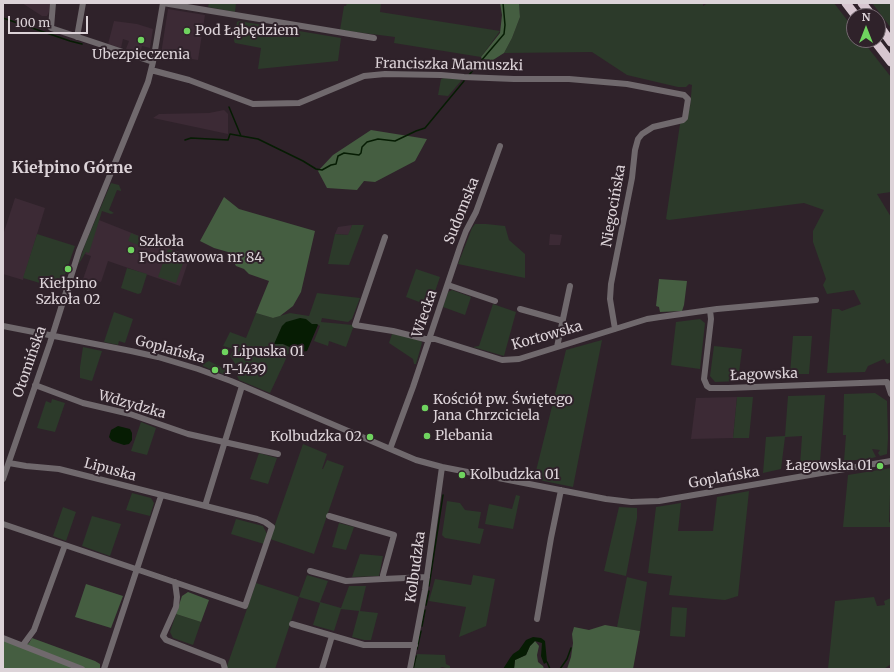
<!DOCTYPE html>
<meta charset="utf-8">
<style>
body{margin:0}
#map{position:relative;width:894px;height:672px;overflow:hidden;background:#2f222a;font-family:Merriweather,serif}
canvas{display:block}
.frame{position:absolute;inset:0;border:4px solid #dcd3d8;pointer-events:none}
.north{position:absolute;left:846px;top:8px;width:40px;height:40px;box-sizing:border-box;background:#2f222a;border:1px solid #746970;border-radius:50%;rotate:0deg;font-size:11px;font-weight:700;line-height:16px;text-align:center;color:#dcd3d8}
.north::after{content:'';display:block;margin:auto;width:14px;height:18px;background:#6fd35f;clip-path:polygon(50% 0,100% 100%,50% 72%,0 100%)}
.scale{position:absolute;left:8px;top:16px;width:80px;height:18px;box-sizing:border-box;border:2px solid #dcd3d8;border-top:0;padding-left:5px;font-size:12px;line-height:14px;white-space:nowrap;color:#dcd3d8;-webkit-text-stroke:3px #2f222a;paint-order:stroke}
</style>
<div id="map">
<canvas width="894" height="672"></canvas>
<div class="frame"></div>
<div class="north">N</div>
<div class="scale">100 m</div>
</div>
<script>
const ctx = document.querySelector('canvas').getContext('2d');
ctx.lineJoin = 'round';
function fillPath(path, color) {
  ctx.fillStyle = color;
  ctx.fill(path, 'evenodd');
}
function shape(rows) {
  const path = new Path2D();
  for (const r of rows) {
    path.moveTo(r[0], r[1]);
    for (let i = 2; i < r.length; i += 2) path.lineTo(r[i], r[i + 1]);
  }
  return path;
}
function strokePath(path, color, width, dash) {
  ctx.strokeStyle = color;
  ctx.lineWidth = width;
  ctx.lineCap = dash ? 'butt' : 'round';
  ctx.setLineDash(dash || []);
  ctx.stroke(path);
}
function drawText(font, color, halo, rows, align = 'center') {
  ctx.font = font + ' Merriweather,serif';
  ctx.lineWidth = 4;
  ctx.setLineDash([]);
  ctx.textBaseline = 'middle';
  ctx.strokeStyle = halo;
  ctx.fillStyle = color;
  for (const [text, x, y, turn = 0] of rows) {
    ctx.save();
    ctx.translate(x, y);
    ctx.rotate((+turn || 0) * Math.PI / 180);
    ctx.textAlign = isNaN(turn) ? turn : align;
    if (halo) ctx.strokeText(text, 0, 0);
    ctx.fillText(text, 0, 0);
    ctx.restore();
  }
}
fillPath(shape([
 [22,3,50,3,49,12,47,16,42,16],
 [168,9,205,15,198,60,161,54],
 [114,21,137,24,153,29,150,48,142,46,140,54,126,49,129,41,123,39,121,48,108,44],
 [224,110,228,114,228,134,153,118,159,114,209,113],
 [15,198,45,208,23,280,3,274,3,235],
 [99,220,190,256,180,286,108,261,101,282,97,281,82,282,91,256,85,254],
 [352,225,349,235,335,234,338,227],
 [550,234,562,235,560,245,549,245],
 [737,397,733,438,691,439,696,398]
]), '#3c2a35');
fillPath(shape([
 [209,3,236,3,235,12,208,7],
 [347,3,381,3,380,12,500,31,481,57,394,43,395,37,340,30,344,6,346,6],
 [519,3,703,3,703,6,708,3,834,3,854,29,854,40,862,40,891,77,891,192,877,194,891,217,891,362,887,364,884,359,868,366,865,372,827,373,832,309,839,309,842,311,861,304,854,290,827,294,823,285,826,279,813,242,813,231,824,210,804,203,669,220,666,219,680,124,685,120,690,107,692,85,689,84,686,87,678,87,627,75,592,52,504,53,512,38,520,17],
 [872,3,891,3,891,28,879,12],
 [239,21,341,38,338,61,258,69,261,48,235,43,234,41,237,22],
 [444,78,460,79,461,81,448,96,438,95,441,79],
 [111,183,119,185,121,190,121,191,117,190,109,210,114,213,111,214,102,211,89,253,86,252,78,265,86,242],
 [475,224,486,224,505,226,509,240,525,254,525,278,458,264,472,228],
 [352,225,364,225,349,265,328,264,335,234,348,235],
 [131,233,146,239,143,247,128,241],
 [37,234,75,246,60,289,23,278],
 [168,249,186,255,176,283,158,277],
 [127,268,147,274,141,293,138,294,121,288],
 [416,269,440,277,430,306,406,297],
 [452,290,471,297,465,315,443,307,448,292],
 [317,293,360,298,352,319,348,322,322,318,321,322,353,325,359,328,353,328,346,347,329,341,328,346,314,341,320,326,317,324,282,326,275,344,283,344,291,348,270,393,239,380,237,376,236,365,230,356,234,349,223,346,230,332,246,338,256,313,273,318,290,313,309,316],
 [493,304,516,312,504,356,473,347,479,346],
 [114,312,133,319,125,343,119,341,118,345,104,342],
 [700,319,705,323,700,369,671,365,676,322],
 [392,334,400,335,421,341,422,343,416,364,414,364,413,359,389,343],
 [793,336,812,336,809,374,790,374],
 [602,340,573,487,534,479,566,350],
 [714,346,742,349,738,381,715,382,710,376],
 [83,347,102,351,92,381,80,378,80,367],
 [209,361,230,372,229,374,227,376,216,371,217,370,215,369,214,371,203,366,203,364],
 [875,393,887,401,888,438,887,454,880,456,878,453,880,450,872,449,876,457,868,459,844,461,846,435,843,435,844,394],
 [825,395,820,462,800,466,802,436,785,437,781,469,763,473,766,437,785,436,788,396],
 [737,397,753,397,749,438,733,438],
 [52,399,65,403,55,432,37,428,46,401,51,403],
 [141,422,156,428,147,455,131,451],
 [303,444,327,454,322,469,323,469,327,460,344,466,314,554,270,539],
 [259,453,277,458,268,484,250,479],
 [891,468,889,522,891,523,891,527,843,527,848,475],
 [749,491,738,596,725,600,669,595,672,576,648,573,656,507,681,503,678,531,713,531,717,497],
 [132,493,151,498,154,503,150,516,126,510],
 [516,495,520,496,513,529,485,524,489,504,512,509],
 [447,501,460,503,465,510,481,512,478,528,484,529,480,544,445,538,442,535],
 [63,507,76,512,66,541,53,536],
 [619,507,637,508,637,518,626,576,604,571],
 [92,516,121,524,110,556,82,546],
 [236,519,263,526,267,534,264,544,231,534],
 [339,523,354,527,346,550,332,547],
 [360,554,383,556,379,576,352,577],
 [307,575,328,581,320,602,341,608,349,586,366,586,360,611,378,613,371,640,364,640,352,637,359,611,341,609,334,631,313,625,320,603,299,597,275,669,226,669,256,583,299,597],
 [473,575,495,579,486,626,459,637,466,607,429,601,435,579,471,585],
 [627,577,647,582,640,631,617,627],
 [874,597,877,606,885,605,884,601,891,598,891,664,884,669,828,669,835,601],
 [672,607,687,608,685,637,670,636],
 [176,614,201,622,193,645,173,638,170,632],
 [417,654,445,655,446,664,450,666,450,669,442,667,438,669,414,669]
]), '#2c3a2a');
fillPath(shape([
 [500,3,519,3,520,17,512,38,504,53,493,60,482,59,481,57,500,33,502,15],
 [371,130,427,139,415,161,375,182,364,181,357,190,327,188,318,171,333,155],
 [224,197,239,209,315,231,301,292,293,306,280,316,273,318,256,313,269,281,249,274,244,269,236,266,228,252,214,248,200,241],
 [659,279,687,281,684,305,682,311,660,312,659,307,656,306],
 [86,584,123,596,111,628,75,617],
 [188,592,209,600,201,622,176,614,182,596],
 [605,625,640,631,633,669,567,669,571,657,573,643,572,634,574,627,589,630],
 [32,638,95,661,100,664,100,669,3,669,3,640,22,647,29,643],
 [535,641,539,646,537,655,538,662,543,666,544,669,514,669,515,660,526,655,530,646]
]), '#455e41');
fillPath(shape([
 [300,318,306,319,312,324,317,324,318,325,307,351,301,352,283,344,274,344,282,326,286,322],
 [118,426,130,429,132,433,132,440,129,444,124,445,112,441,109,437,111,430],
 [533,637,541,638,545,641,547,662,544,664,541,656,542,643,535,641,530,646,526,655,515,660,514,669,503,669,510,658,513,654,519,650,526,640]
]), '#061c03');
strokePath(shape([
 [3,18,70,41,82,44],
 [469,75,504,34,505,25,503,3],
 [229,107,241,136],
 [185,140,191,138,228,140,230,134,258,139,303,161,316,169,322,170,331,165,336,164,338,156,344,153,359,155,361,153,362,147,367,142,378,139,395,141,416,131,425,128,464,81],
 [429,586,443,495],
 [426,605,429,591],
 [422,626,425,610],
 [417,649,421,631],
 [547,662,550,669],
 [413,669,416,656],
 [560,669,567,659,571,648]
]), '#061c03', 1.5);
strokePath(shape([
 [53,3,51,28,153,62],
 [163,3,374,38],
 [77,37,83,3],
 [151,70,189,80,253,104,299,103,364,76,385,74,441,75,464,77,514,79,569,79,627,84,684,95,688,99,685,118,683,120,653,127,642,134,638,139,635,150,632,178,611,284,610,299,615,329],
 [385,237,355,325,393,331,425,339,435,339,502,360,519,359,647,319,660,317,717,309,816,300],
 [448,285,495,301],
 [520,309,563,321],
 [710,310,711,319,704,379,707,386,710,388,728,388,887,382,891,394],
 [3,326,131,351,158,357,198,369,231,381,416,460,442,467,606,499,631,502,659,501,891,461],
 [557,347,570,286],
 [35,385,83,403,130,414,188,434,278,454],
 [390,449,413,387,460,247,466,231,476,212,500,146],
 [3,479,50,343,79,251,148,82,153,62,163,3],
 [205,506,242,386],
 [329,516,394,535,383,575,383,579,427,577],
 [3,524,245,606,272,527,265,522,257,519,59,469,26,466,9,463],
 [310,571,346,581,383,579],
 [175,582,177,597,176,607,163,636,166,640,223,662,225,669],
 [537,619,551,538,561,490],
 [292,624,364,645,415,645],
 [3,638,82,669],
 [23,645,34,630,65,545],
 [104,669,161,496],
 [322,669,332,636],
 [410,669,425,590,442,467]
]), '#70696d', 6);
strokePath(shape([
 [846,3,856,16],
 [862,3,872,16],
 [878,24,891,42],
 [874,40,891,62]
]), '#d7c6d0', 9);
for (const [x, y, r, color] of [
 [187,31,4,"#6fd35f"],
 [141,40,4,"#6fd35f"],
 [131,250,4,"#6fd35f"],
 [68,269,4,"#6fd35f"],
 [225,352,4,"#6fd35f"],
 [215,370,4,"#6fd35f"],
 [425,408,4,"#6fd35f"],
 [427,436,4,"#6fd35f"],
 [370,437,4,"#6fd35f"],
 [880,466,4,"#6fd35f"],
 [462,475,4,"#6fd35f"]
]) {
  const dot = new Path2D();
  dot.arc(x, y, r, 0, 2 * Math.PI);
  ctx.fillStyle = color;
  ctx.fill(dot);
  strokePath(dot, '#2f222a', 1.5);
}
drawText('14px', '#dcd3d8', '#2f222a', [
 ["Pod Łąbędziem",195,31],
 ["Ubezpieczenia",141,55,"center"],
 ["Szkoła",139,242],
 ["Podstawowa nr 84",139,258],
 ["Kiełpino",68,284,"center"],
 ["Szkoła 02",68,300,"center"],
 ["Lipuska 01",233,352],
 ["T-1439",223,370],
 ["Kościół pw. Świętego",433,400],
 ["Jana Chrzciciela",433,416],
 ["Plebania",435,436],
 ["Kolbudzka 02",362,437,"right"],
 ["Łagowska 01",872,466,"right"],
 ["Kolbudzka 01",470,475]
], 'left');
drawText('14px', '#dcd3d8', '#2f222a', [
 ["Franciszka Mamuszki",449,65,1],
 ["Niegocińska",614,206,-80],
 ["Sudomska",462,211,-68],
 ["Wiecka",425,314,-71],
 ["Kortowska",547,336,-16],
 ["Goplańska",170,350,15],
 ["Otomińska",30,362,-71],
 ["Łagowska",764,375,-2],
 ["Wdzydzka",132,405,16],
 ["Lipuska",110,470,15],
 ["Goplańska",724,478,-10],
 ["Kolbudzka",416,567,-82]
]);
drawText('bold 16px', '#dcd3d8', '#2f222a', [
 ["Kiełpino Górne",72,168]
]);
</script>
